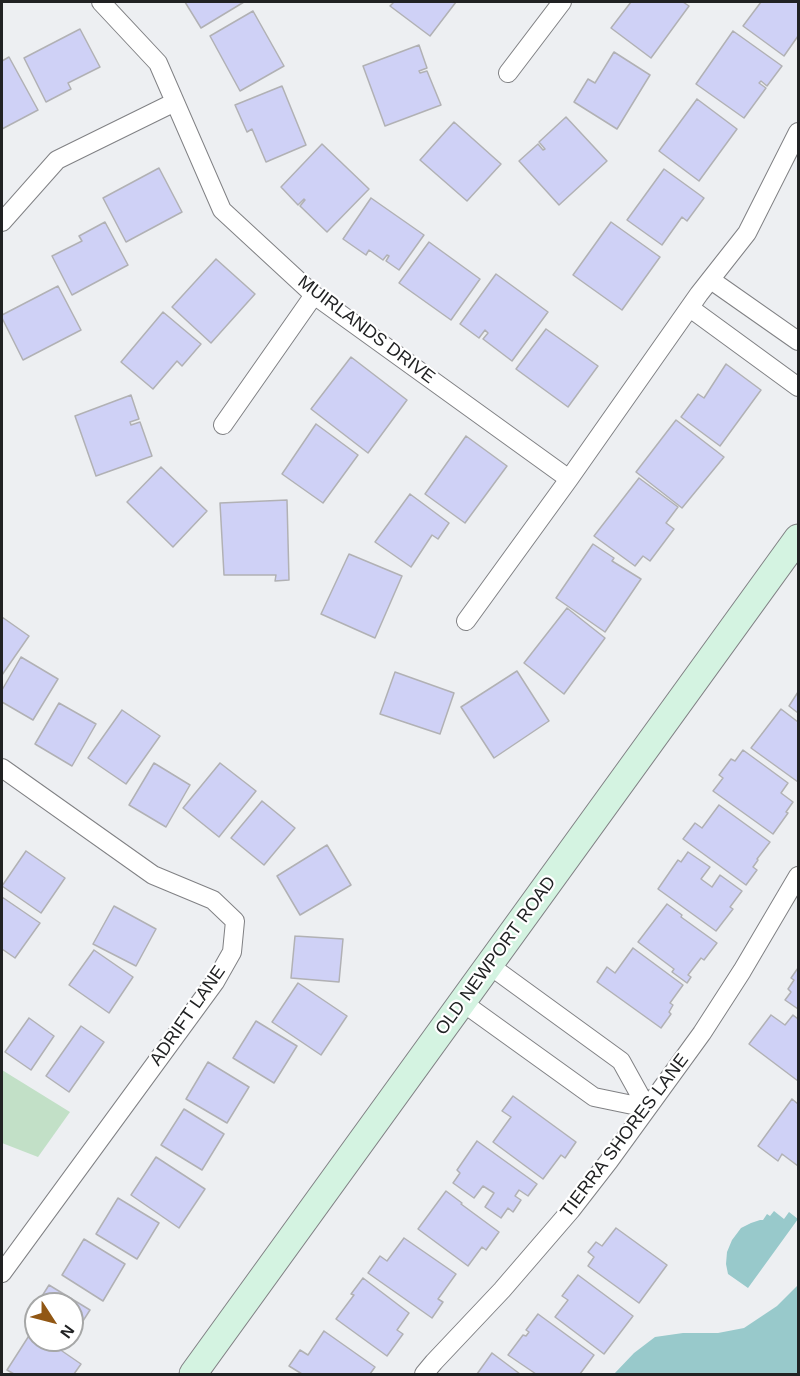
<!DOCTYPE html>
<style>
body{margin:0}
#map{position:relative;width:800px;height:1376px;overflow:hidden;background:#edeff2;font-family:Arial,sans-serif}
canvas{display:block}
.frame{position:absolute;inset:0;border:3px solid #212223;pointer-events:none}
.north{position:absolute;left:24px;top:1292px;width:60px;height:60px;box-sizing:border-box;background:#fff;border:2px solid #a6a7a7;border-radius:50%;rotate:126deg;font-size:16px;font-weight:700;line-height:24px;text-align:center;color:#212223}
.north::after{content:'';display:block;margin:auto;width:21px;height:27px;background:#915714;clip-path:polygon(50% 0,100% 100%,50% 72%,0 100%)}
</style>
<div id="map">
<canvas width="800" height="1376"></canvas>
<div class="frame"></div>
<div class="north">N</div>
</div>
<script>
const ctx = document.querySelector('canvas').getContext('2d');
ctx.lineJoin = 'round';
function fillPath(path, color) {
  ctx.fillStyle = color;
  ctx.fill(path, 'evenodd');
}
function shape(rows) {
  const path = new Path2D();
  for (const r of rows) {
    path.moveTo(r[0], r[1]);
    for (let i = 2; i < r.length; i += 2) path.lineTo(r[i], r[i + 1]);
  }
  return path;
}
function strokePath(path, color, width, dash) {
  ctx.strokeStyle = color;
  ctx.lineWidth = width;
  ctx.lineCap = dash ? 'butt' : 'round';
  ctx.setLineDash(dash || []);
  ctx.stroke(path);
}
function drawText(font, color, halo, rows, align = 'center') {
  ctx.font = font + ' Arial,sans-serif';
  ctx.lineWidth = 4.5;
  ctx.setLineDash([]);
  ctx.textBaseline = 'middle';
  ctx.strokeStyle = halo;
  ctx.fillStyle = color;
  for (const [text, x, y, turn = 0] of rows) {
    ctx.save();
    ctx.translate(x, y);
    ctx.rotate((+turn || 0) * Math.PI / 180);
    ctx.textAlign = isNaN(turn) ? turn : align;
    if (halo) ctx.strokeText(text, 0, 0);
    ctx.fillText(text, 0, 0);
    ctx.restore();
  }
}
fillPath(shape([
 [2,1070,70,1112,38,1157,2,1143]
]), '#c2e0c7');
fillPath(shape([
 [774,1211,784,1219,789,1212,798,1219,748,1288,728,1274,726,1264,727,1252,732,1240,741,1228,751,1223,760,1220,763,1220,767,1214,770,1216],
 [798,1285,798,1374,614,1374,634,1353,655,1337,683,1333,718,1333,744,1328,777,1306]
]), '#98c9cb');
const building = shape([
 [185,2,244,2,201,28,185,2],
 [394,2,456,2,430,36,390,6,394,2],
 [631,2,683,2,689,6,651,58,611,28,631,2],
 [761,2,798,2,798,36,784,56,743,26,761,2],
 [253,11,284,66,240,91,210,36,253,11],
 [80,29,100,67,68,83,71,89,46,102,24,58,80,29],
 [733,31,782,66,767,86,761,81,759,83,766,88,744,118,696,84,733,31],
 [419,45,427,68,419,71,420,73,427,71,441,105,385,126,363,66,419,45],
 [614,52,650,75,617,129,574,102,588,79,595,83,614,52],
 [9,57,38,110,2,129,2,61,9,57],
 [282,86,306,145,266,162,252,129,247,132,235,105,282,86],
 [697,99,737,129,699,181,659,151,697,99],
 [566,117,607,161,559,205,519,161,538,144,543,150,545,149,539,142,566,117],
 [454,122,501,164,467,201,420,160,454,122],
 [322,144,369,189,327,232,300,206,305,200,304,199,298,205,281,187,322,144],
 [159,168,182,212,126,242,103,198,159,168],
 [664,169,704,198,687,221,682,217,662,245,627,220,664,169],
 [371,198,424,235,399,270,386,261,389,256,387,255,383,260,369,250,366,255,343,239,371,198],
 [105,222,128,265,72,295,52,256,82,241,79,236,105,222],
 [611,222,660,257,622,310,573,275,611,222],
 [429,242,480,279,451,320,399,283,429,242],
 [216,259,255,294,211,343,172,307,216,259],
 [496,274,548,312,512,361,483,339,488,333,485,330,479,338,460,324,496,274],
 [58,286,81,330,23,360,2,318,2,315,58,286],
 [163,312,201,344,182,366,177,361,153,389,121,362,163,312],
 [546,329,598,366,568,407,516,369,546,329],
 [351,357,407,400,368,453,311,409,351,357],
 [726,364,761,390,720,446,681,417,698,394,704,398,726,364],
 [131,395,139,419,130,422,131,425,140,422,152,456,96,476,75,416,131,395],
 [676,420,724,457,682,508,636,472,676,420],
 [316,424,358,455,323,503,282,474,316,424],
 [466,436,507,466,465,523,425,494,466,436],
 [161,467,207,511,173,547,127,502,161,467],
 [639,478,678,507,666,523,674,529,650,561,643,556,635,566,594,536,639,478],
 [410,494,449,523,438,539,432,535,411,567,375,542,410,494],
 [287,500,289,580,275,581,276,575,224,575,220,503,287,500],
 [593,544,614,558,612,561,641,579,605,632,556,598,593,544],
 [349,554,402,576,375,638,321,614,349,554],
 [567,608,605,638,564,694,524,663,567,608],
 [2,617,29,636,2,675,2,617],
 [21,657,58,679,33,720,2,702,2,690,21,657],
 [517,671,549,721,494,758,461,707,517,671],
 [395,672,454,693,440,734,380,714,395,672],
 [798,692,798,713,789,706,798,692],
 [59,703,96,724,72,766,35,744,59,703],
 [781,709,798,722,798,782,751,748,781,709],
 [122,710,160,736,126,784,88,758,122,710],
 [743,750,788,783,781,793,793,802,786,812,788,813,773,834,713,791,723,778,719,775,731,759,735,761,743,750],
 [154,763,190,785,166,827,129,805,154,763],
 [220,763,256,791,219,837,183,808,220,763],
 [262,801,295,828,264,865,231,838,262,801],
 [719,805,770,842,757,859,758,860,753,867,757,870,746,885,683,839,695,823,702,828,719,805],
 [327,845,351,885,300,915,277,876,327,845],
 [26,851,65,878,41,913,2,886,26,851],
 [688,852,710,867,701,879,712,887,720,875,742,891,730,907,733,909,716,931,658,889,678,860,681,862,688,852],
 [2,897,40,923,15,958,2,949,2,897],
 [667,904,682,915,681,917,717,943,704,960,701,958,688,975,691,977,687,983,672,972,674,969,638,942,667,904],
 [114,906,156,929,136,966,93,944,114,906],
 [295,936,343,939,339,982,291,978,295,936],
 [633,948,683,985,670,1003,673,1005,669,1012,671,1014,661,1028,597,982,607,967,615,973,633,948],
 [94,950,133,977,109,1013,69,985,94,950],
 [798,968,798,1009,785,1000,791,992,788,989,794,980,791,978,798,968],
 [298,983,347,1016,321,1055,272,1022,298,983],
 [771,1015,785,1025,793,1015,798,1019,798,1081,749,1044,771,1015],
 [29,1018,54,1036,31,1070,5,1052,29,1018],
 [256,1021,297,1046,274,1083,233,1058,256,1021],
 [81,1026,104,1042,69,1092,46,1076,81,1026],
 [208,1062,249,1087,227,1123,186,1099,208,1062],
 [513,1096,576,1142,565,1158,561,1155,543,1179,493,1142,511,1117,502,1111,513,1096],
 [792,1099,798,1104,798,1166,782,1154,778,1161,758,1146,792,1099],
 [184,1109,224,1134,202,1170,161,1145,184,1109],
 [477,1141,537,1184,528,1196,519,1190,515,1196,521,1200,513,1212,508,1208,501,1218,485,1207,494,1193,483,1186,474,1198,453,1183,460,1173,457,1170,477,1141],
 [156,1157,205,1189,179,1228,131,1195,156,1157],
 [446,1191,462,1203,461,1204,499,1232,486,1250,482,1247,468,1266,418,1229,446,1191],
 [118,1198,159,1223,137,1259,96,1234,118,1198],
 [616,1228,667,1265,639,1303,588,1266,594,1257,588,1252,596,1242,602,1246,616,1228],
 [404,1238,456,1274,438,1299,443,1302,432,1318,368,1273,380,1256,387,1261,404,1238],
 [84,1239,125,1264,103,1301,62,1275,84,1239],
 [578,1275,633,1316,604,1354,555,1317,568,1300,562,1296,578,1275],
 [363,1278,409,1313,397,1330,403,1334,387,1356,336,1319,354,1295,351,1294,363,1278],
 [49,1285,90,1310,72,1338,72,1304,37,1304,49,1285],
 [36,1305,36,1327,26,1321,36,1305],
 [538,1314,594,1355,580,1374,536,1374,508,1355,523,1335,526,1336,529,1332,526,1330,538,1314],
 [32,1331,36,1334,36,1340,46,1340,81,1364,74,1374,14,1374,7,1370,32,1331],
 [324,1331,375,1367,370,1374,302,1374,289,1366,300,1350,308,1355,324,1331],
 [492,1353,520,1374,477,1374,492,1353]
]);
fillPath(building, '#cfd1f6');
strokePath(building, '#b1b1b4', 1.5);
const street = shape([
 [101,2,158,63,222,210,314,295,569,479],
 [508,73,562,2],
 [2,222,57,160,175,102],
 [711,280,798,341],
 [690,308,798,387],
 [223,425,314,295],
 [466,621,569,479,699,294,747,233,798,132],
 [2,768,153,875,213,900,235,921,232,952,215,982,2,1273],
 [489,965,621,1061,647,1108],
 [462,1002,594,1097,647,1108],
 [424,1374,434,1362,502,1290,571,1210,609,1161,702,1033,742,971,798,876]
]);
const secondary = shape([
 [193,1374,798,538]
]);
strokePath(street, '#808184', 20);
strokePath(secondary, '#808184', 29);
strokePath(street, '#fff', 18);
strokePath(secondary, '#d4f3e1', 27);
drawText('18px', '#212223', '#fff', [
 ["MUIRLANDS DRIVE",366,330,37],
 ["OLD NEWPORT ROAD",496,956,-54],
 ["ADRIFT LANE",188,1016,-55],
 ["TIERRA SHORES LANE",625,1136,-53]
]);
</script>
